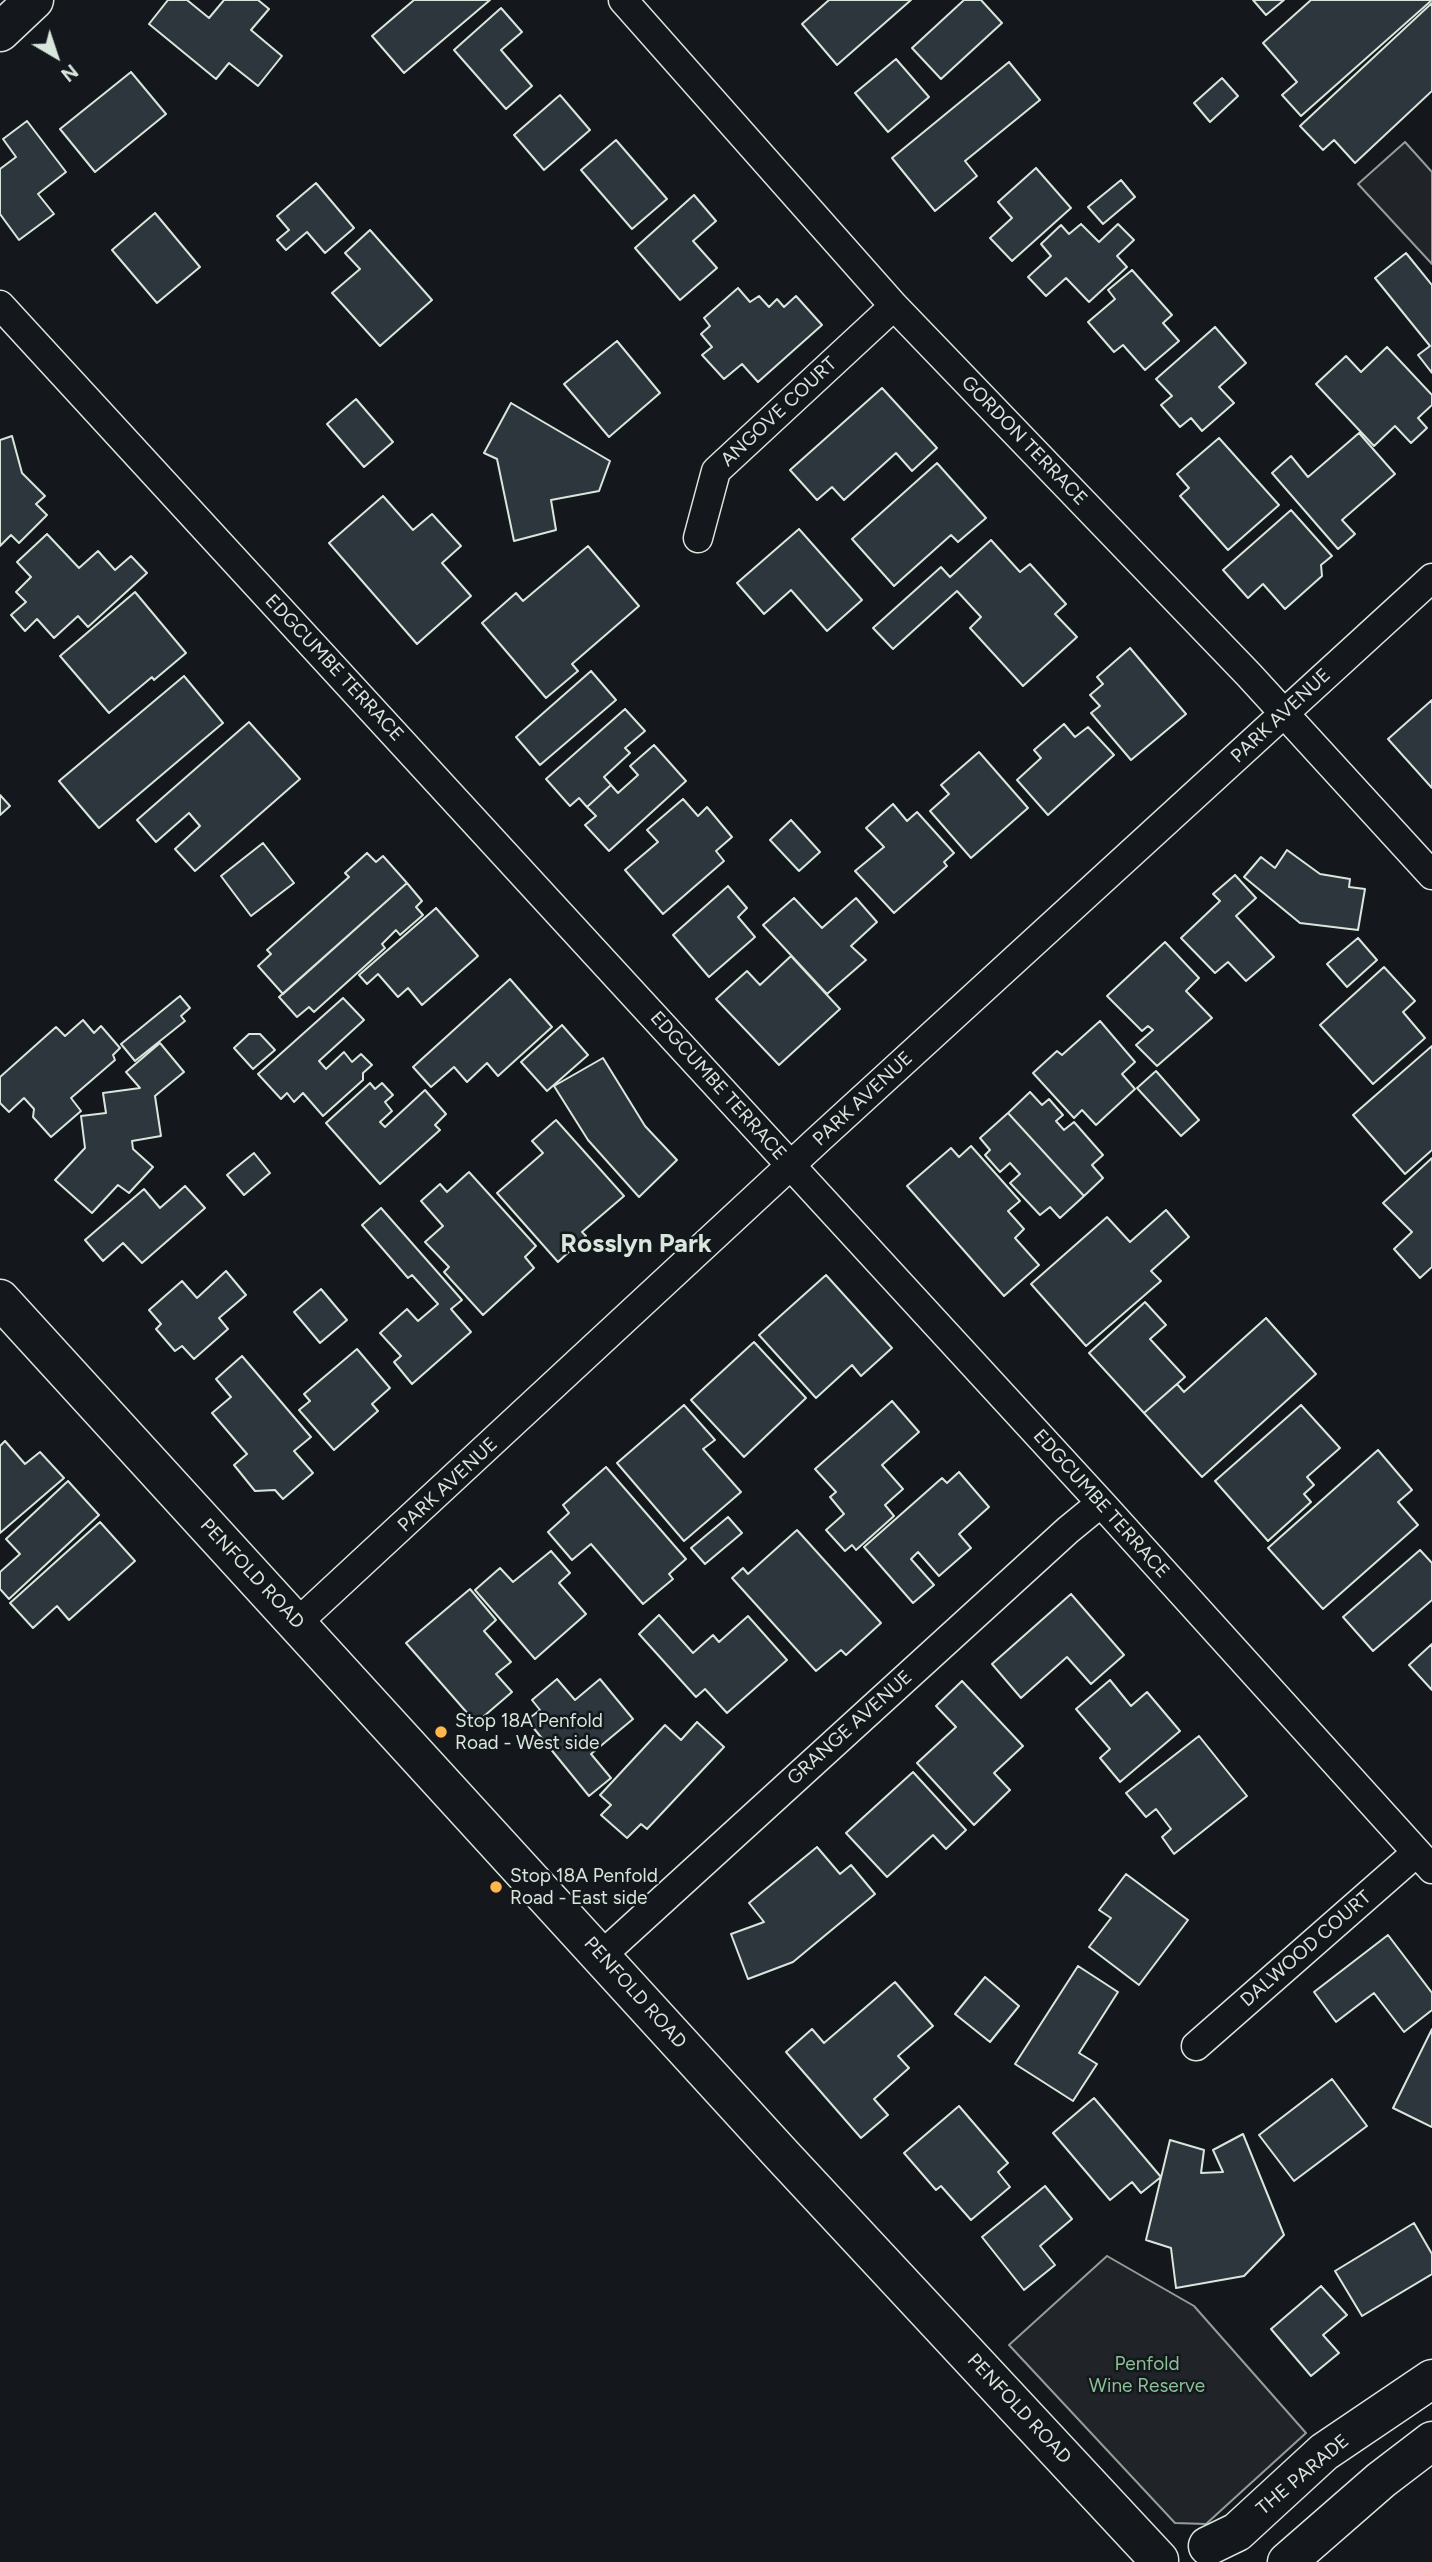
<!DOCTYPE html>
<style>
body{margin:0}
#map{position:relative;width:1432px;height:2562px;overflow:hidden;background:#14181c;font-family:Figtree,sans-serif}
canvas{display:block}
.north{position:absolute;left:21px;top:21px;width:70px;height:70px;-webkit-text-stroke:5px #14181c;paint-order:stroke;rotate:141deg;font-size:19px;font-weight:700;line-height:28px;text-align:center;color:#d8e6dc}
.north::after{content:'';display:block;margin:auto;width:24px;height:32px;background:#d8e6dc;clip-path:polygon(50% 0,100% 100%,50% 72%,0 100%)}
</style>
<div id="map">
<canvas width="1432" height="2562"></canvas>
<div class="north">N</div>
</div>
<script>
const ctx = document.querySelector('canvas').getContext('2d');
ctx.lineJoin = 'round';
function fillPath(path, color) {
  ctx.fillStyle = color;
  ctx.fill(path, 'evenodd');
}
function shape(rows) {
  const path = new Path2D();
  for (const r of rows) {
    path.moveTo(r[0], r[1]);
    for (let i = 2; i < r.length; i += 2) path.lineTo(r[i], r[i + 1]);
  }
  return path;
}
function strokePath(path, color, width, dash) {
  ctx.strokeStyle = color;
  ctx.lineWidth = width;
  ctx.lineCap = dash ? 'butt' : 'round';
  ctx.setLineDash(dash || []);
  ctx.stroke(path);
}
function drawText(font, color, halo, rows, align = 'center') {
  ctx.font = font + ' Figtree,sans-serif';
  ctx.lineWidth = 5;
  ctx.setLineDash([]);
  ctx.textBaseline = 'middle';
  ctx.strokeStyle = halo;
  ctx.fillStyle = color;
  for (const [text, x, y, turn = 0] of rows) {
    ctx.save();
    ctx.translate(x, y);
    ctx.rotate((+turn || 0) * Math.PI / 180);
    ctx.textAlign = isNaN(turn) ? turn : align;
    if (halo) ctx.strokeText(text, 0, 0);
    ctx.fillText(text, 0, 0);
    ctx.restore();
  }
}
const green = shape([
 [1405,142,1432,172,1432,264,1358,184,1405,142],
 [1107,2256,1194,2306,1306,2433,1206,2524,1175,2523,1009,2345,1107,2256]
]);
fillPath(green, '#202428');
strokePath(green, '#939e99', 2);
const building = shape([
 [168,0,187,0,209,18,224,0,258,0,269,9,251,30,282,56,258,86,229,63,216,79,149,24,168,0],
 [414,0,490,0,404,73,372,36,414,0],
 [829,0,911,0,837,65,802,24,829,0],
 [964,0,981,0,1002,23,941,79,912,48,964,0],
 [1253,0,1284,0,1266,15,1253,0],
 [1311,0,1432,0,1301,116,1282,95,1297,82,1263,43,1311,0],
 [1432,3,1432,91,1355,163,1334,140,1323,150,1300,126,1432,3],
 [501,8,522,32,501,50,532,86,506,109,454,50,501,8],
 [896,59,929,97,888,132,855,93,896,59],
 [1009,62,1040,100,965,161,977,176,935,211,892,158,1009,62],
 [131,72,166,114,95,172,60,129,131,72],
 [1222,78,1238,96,1210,122,1194,103,1222,78],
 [560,95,590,130,544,170,514,135,560,95],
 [27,121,66,172,38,194,54,214,19,240,0,214,0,169,16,157,3,139,27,121],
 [616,140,667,199,632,229,581,170,616,140],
 [1036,168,1071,208,1012,261,990,238,1012,218,998,202,1036,168],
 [1121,180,1135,197,1103,224,1088,207,1121,180],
 [316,183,354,228,325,253,307,232,286,250,277,240,289,230,277,216,316,183],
 [694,195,716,221,693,241,717,268,680,300,635,248,694,195],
 [155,213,200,267,157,303,112,250,155,213],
 [1081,224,1099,242,1118,224,1134,240,1117,256,1127,267,1089,302,1066,278,1046,296,1028,277,1051,256,1041,244,1061,225,1069,234,1081,224],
 [370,230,432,300,380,346,332,293,360,269,345,253,370,230],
 [1406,253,1432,285,1432,373,1418,355,1430,346,1375,278,1406,253],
 [1132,270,1172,315,1163,323,1179,341,1145,370,1123,345,1114,352,1088,322,1115,299,1108,290,1132,270],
 [738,288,750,302,759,296,769,307,777,299,784,307,796,296,822,325,758,382,742,364,724,379,702,355,712,347,701,334,710,326,704,318,738,288],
 [1215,327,1246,363,1219,387,1234,403,1202,431,1191,418,1180,427,1161,405,1172,396,1156,379,1215,327],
 [617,341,660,393,609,437,564,384,617,341],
 [1387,347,1432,395,1432,405,1418,418,1427,428,1411,443,1395,426,1374,446,1316,384,1346,356,1361,372,1387,347],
 [882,388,937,448,912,471,896,453,844,500,832,487,817,500,790,470,882,388],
 [356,399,393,442,364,467,327,424,356,399],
 [511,403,610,461,599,491,551,500,556,530,514,541,497,459,484,453,511,403],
 [1359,433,1395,474,1342,520,1355,534,1338,549,1272,473,1291,456,1308,477,1359,433],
 [12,436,22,473,45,496,36,504,47,515,19,543,11,535,0,546,0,440,12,436],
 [1219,438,1279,505,1228,550,1180,496,1189,488,1177,474,1219,438],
 [937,463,986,518,958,542,951,535,894,586,852,539,937,463],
 [383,496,413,530,432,514,461,546,442,563,471,596,417,644,329,543,383,496],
 [1291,510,1332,556,1321,565,1322,576,1285,609,1263,584,1248,598,1223,570,1291,510],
 [799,529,862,600,827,631,791,590,764,614,737,583,799,529],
 [47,534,79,568,98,551,115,570,131,556,147,573,88,627,78,616,54,638,37,619,25,631,11,615,26,602,16,592,31,577,17,562,47,534],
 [991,540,1020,572,1030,564,1066,604,1055,614,1077,637,1023,686,970,628,981,617,957,591,893,649,873,628,941,567,950,577,991,540],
 [588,546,639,606,572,664,578,671,546,698,482,623,516,593,523,601,588,546],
 [135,592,186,653,154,680,152,677,109,713,60,656,135,592],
 [1130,648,1186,714,1131,760,1091,713,1100,706,1090,695,1103,684,1097,677,1130,648],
 [591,671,616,700,540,765,516,737,591,671],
 [184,676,223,723,99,828,59,781,184,676],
 [1432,700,1432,788,1388,739,1432,700],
 [625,709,645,731,625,748,630,753,604,777,611,785,587,807,579,798,570,806,546,779,625,709],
 [249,722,300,779,195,871,175,849,200,826,189,813,156,842,137,820,249,722],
 [1064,724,1075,737,1088,727,1114,755,1048,815,1017,780,1041,758,1034,750,1064,724],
 [654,745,686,781,609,851,585,825,596,816,587,807,611,785,618,793,638,775,630,766,654,745],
 [979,752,1028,808,971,858,930,811,949,794,941,785,979,752],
 [0,795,10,806,0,815,0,795],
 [683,799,698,816,707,807,732,837,716,851,724,861,663,914,625,870,658,842,647,830,683,799],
 [893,804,907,821,917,812,954,853,944,862,947,866,894,913,855,871,884,847,866,828,893,804],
 [791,820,820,852,799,871,770,840,791,820],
 [263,843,294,883,251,916,221,876,263,843],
 [1287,850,1320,874,1350,879,1349,887,1365,889,1358,930,1300,923,1244,877,1261,857,1275,868,1287,850],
 [367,853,376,862,383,856,407,883,283,994,258,966,271,954,267,950,349,877,345,873,367,853],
 [1235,875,1256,898,1236,916,1274,957,1246,981,1228,962,1215,973,1181,938,1220,901,1213,894,1235,875],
 [407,883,422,901,416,907,423,915,400,935,396,930,382,944,385,948,314,1012,309,1007,297,1017,279,997,407,883],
 [728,886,747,908,738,917,755,937,709,977,673,935,728,886],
 [794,898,822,928,856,898,877,922,851,946,866,960,827,994,763,925,794,898],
 [436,908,478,956,422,1005,408,988,398,997,378,974,367,984,359,975,436,908],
 [1358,938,1377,960,1347,987,1327,964,1358,938],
 [1165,942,1199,978,1186,991,1212,1018,1157,1066,1136,1045,1153,1030,1148,1026,1142,1031,1107,996,1165,942],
 [791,956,840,1009,779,1065,716,999,747,971,760,985,791,956],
 [1384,967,1415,1001,1403,1012,1425,1038,1373,1084,1320,1025,1384,967],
 [510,979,552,1027,498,1076,487,1063,467,1082,454,1067,431,1087,413,1067,510,979],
 [180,996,190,1008,181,1016,185,1021,135,1061,121,1044,180,996],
 [343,998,364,1020,319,1061,326,1069,344,1052,352,1062,361,1054,372,1065,363,1073,363,1080,323,1116,303,1093,294,1102,287,1093,281,1099,258,1074,343,998],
 [83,1020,94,1033,101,1026,120,1048,113,1055,115,1060,71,1098,81,1111,51,1137,33,1117,34,1109,24,1098,9,1112,0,1103,0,1077,56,1027,65,1036,83,1020],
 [1100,1021,1135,1062,1122,1074,1135,1089,1096,1125,1082,1110,1074,1118,1033,1073,1057,1051,1062,1055,1100,1021],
 [562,1025,588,1055,547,1091,521,1062,562,1025],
 [249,1034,260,1034,275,1050,253,1069,234,1048,249,1034],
 [160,1043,184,1072,155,1096,161,1136,132,1141,133,1149,153,1167,129,1193,118,1185,92,1213,55,1180,85,1148,81,1116,106,1113,103,1093,140,1088,126,1072,160,1043],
 [1432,1046,1432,1150,1405,1174,1353,1115,1432,1046],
 [603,1058,645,1126,677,1160,639,1197,588,1140,554,1086,603,1058],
 [1156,1071,1199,1120,1181,1136,1137,1088,1156,1071],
 [370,1083,375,1089,382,1083,393,1095,385,1102,392,1111,380,1122,385,1127,425,1090,446,1114,435,1125,440,1130,380,1184,326,1123,370,1083],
 [1030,1092,1042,1105,1049,1099,1063,1115,1056,1121,1064,1130,1074,1122,1103,1155,1092,1165,1103,1178,1084,1196,1008,1113,1030,1092],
 [1008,1113,1084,1196,1060,1218,1050,1207,1040,1215,1010,1183,1020,1174,1010,1163,1000,1172,985,1155,990,1150,980,1138,1008,1113],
 [556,1120,624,1196,582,1232,586,1236,558,1262,497,1193,543,1153,532,1141,556,1120],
 [971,1146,1020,1201,1008,1211,1024,1229,1015,1238,1039,1265,1004,1296,907,1186,951,1148,959,1157,971,1146],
 [254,1153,270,1173,244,1195,227,1175,254,1153],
 [1432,1158,1432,1267,1420,1278,1394,1249,1412,1232,1383,1203,1432,1158],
 [469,1172,536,1246,525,1257,534,1268,483,1315,444,1272,449,1267,425,1242,443,1226,421,1201,440,1184,447,1192,469,1172],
 [185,1186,205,1208,142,1263,123,1243,103,1261,85,1240,144,1189,160,1208,185,1186],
 [381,1208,462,1300,451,1309,471,1332,412,1384,394,1362,401,1356,380,1333,407,1309,418,1321,438,1304,412,1275,408,1278,362,1225,381,1208],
 [1166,1210,1189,1237,1151,1271,1161,1281,1086,1346,1031,1284,1107,1217,1130,1242,1166,1210],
 [226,1271,246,1295,219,1318,228,1329,194,1359,182,1346,175,1351,156,1329,161,1324,149,1310,182,1281,197,1298,226,1271],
 [826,1275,892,1348,861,1376,852,1365,816,1398,759,1335,826,1275],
 [321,1289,347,1320,320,1343,294,1312,321,1289],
 [1145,1302,1166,1325,1150,1339,1185,1377,1144,1413,1089,1353,1145,1302],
 [1266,1318,1316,1374,1202,1477,1144,1413,1177,1384,1184,1392,1266,1318],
 [754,1342,806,1398,744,1457,691,1400,754,1342],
 [357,1349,390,1388,372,1404,378,1411,334,1450,299,1410,310,1401,304,1394,357,1349],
 [242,1356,311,1437,294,1451,313,1473,283,1499,275,1490,255,1491,234,1465,247,1454,212,1413,231,1397,216,1379,242,1356],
 [892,1401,919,1432,882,1465,903,1489,885,1505,894,1516,856,1550,852,1545,845,1551,826,1530,844,1514,830,1497,836,1492,815,1469,892,1401],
 [684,1405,715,1440,703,1449,741,1492,684,1541,617,1463,684,1405],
 [1301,1405,1340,1448,1307,1477,1314,1485,1304,1494,1311,1502,1268,1541,1215,1481,1301,1405],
 [5,1441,25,1464,40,1452,64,1478,0,1533,0,1446,5,1441],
 [1378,1450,1412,1490,1398,1502,1418,1525,1323,1609,1268,1548,1378,1450],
 [606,1467,686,1559,669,1574,673,1579,643,1604,591,1544,572,1560,548,1532,569,1513,563,1505,606,1467],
 [959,1472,989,1507,959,1534,971,1548,939,1576,918,1552,911,1559,934,1585,913,1603,864,1547,942,1478,947,1483,959,1472],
 [68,1481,99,1515,9,1599,0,1589,0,1572,20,1554,6,1539,68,1481],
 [728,1517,742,1533,705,1564,691,1548,728,1517],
 [100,1522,135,1561,69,1620,57,1606,33,1628,10,1603,100,1522],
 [797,1530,881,1623,846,1655,841,1650,816,1671,732,1578,743,1568,748,1574,797,1530],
 [1420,1550,1432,1563,1432,1600,1373,1651,1343,1617,1420,1550],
 [551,1551,570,1573,559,1583,586,1614,535,1659,475,1590,500,1568,513,1582,551,1551],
 [470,1589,496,1620,484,1631,511,1662,496,1674,512,1692,476,1723,406,1643,470,1589],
 [1071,1594,1124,1655,1091,1684,1067,1657,1021,1698,992,1664,1071,1594],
 [659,1615,693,1653,713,1635,719,1642,748,1616,787,1660,727,1713,705,1689,696,1697,639,1634,659,1615],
 [1432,1644,1432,1690,1409,1665,1432,1644],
 [557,1679,575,1700,600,1679,633,1719,591,1754,611,1778,589,1796,527,1720,540,1710,532,1700,557,1679],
 [1110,1680,1131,1706,1147,1692,1180,1731,1120,1782,1100,1758,1110,1749,1076,1709,1110,1680],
 [962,1681,1023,1746,994,1773,1010,1790,974,1825,917,1763,956,1727,936,1706,962,1681],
 [697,1722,724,1747,647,1829,641,1824,627,1838,601,1815,611,1805,600,1795,665,1725,681,1740,697,1722],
 [1199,1736,1247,1796,1174,1854,1162,1837,1171,1829,1156,1809,1146,1817,1126,1793,1199,1736],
 [913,1772,966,1830,946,1849,933,1835,887,1877,846,1833,913,1772],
 [817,1847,840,1874,851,1865,875,1894,793,1962,748,1979,731,1934,764,1922,749,1903,817,1847],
 [1126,1874,1188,1920,1139,1985,1089,1947,1111,1918,1099,1910,1126,1874],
 [1388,1935,1432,1993,1432,2010,1404,2032,1374,1993,1336,2022,1314,1992,1388,1935],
 [1078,1966,1118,1992,1079,2053,1097,2064,1073,2101,1015,2064,1078,1966],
 [985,1977,1019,2006,990,2042,955,2014,985,1977],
 [895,1982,933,2026,898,2056,909,2068,874,2099,888,2115,861,2138,786,2052,812,2029,824,2043,895,1982],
 [1432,2029,1432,2127,1393,2108,1432,2029],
 [1332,2079,1367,2126,1294,2181,1259,2135,1332,2079],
 [1094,2098,1161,2177,1141,2193,1132,2182,1110,2200,1053,2133,1094,2098],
 [959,2106,1008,2163,998,2172,1010,2187,971,2220,941,2186,936,2190,904,2153,959,2106],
 [1243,2134,1284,2235,1244,2276,1176,2288,1171,2248,1146,2240,1170,2140,1204,2150,1201,2173,1223,2172,1213,2150,1243,2134],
 [1045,2186,1072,2219,1040,2246,1055,2265,1024,2290,982,2237,1045,2186],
 [1414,2223,1432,2254,1432,2274,1362,2316,1335,2271,1414,2223],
 [1321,2286,1347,2315,1323,2335,1339,2353,1311,2376,1271,2329,1321,2286]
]);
fillPath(building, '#2c363c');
strokePath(building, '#d8e6dc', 2);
const minor = shape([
 [623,0,894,306,1249,675,1432,875],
 [0,305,1101,1503,1432,1869],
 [698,538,716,471,894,306],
 [297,1623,820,1138,1432,578],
 [601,1956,1068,1530,1101,1503],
 [1196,2046,1416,1853]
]);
const secondary = shape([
 [0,32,34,0],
 [0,1299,782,2155,1159,2560],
 [1208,2546,1237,2532,1324,2452,1432,2379],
 [1287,2562,1381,2480,1432,2441]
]);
strokePath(minor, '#d8e6dc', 31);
strokePath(secondary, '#d8e6dc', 41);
strokePath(minor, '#14181c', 28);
strokePath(secondary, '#14181c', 38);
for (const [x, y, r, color] of [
 [441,1732,7,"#ffb74d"],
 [496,1887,7,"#ffb74d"]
]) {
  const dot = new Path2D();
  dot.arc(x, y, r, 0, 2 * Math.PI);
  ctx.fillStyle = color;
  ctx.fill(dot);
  strokePath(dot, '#14181c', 2.5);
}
drawText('19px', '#d8e6dc', '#14181c', [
 ["ANGOVE COURT",779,412,-43],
 ["GORDON TERRACE",1024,441,46],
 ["EDGCUMBE TERRACE",334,668,47],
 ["PARK AVENUE",1281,716,-43],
 ["EDGCUMBE TERRACE",718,1086,48],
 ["PARK AVENUE",863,1099,-43],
 ["PARK AVENUE",448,1485,-43],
 ["EDGCUMBE TERRACE",1101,1504,48],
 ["PENFOLD ROAD",252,1574,47],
 ["GRANGE AVENUE",850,1728,-42],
 ["DALWOOD COURT",1306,1949,-41],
 ["PENFOLD ROAD",635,1993,48],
 ["PENFOLD ROAD",1019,2409,47],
 ["THE PARADE",1303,2475,-40]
]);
drawText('19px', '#d8e6dc', '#14181c', [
 ["Stop 18A Penfold",455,1721],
 ["Road - West side",455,1743],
 ["Stop 18A Penfold",510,1876],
 ["Road - East side",510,1898]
], 'left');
drawText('19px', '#8ac095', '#14181c', [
 ["Penfold",1147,2364],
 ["Wine Reserve",1147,2386]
]);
drawText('bold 26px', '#d8e6dc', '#14181c', [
 ["Rosslyn Park",636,1244]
]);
</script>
